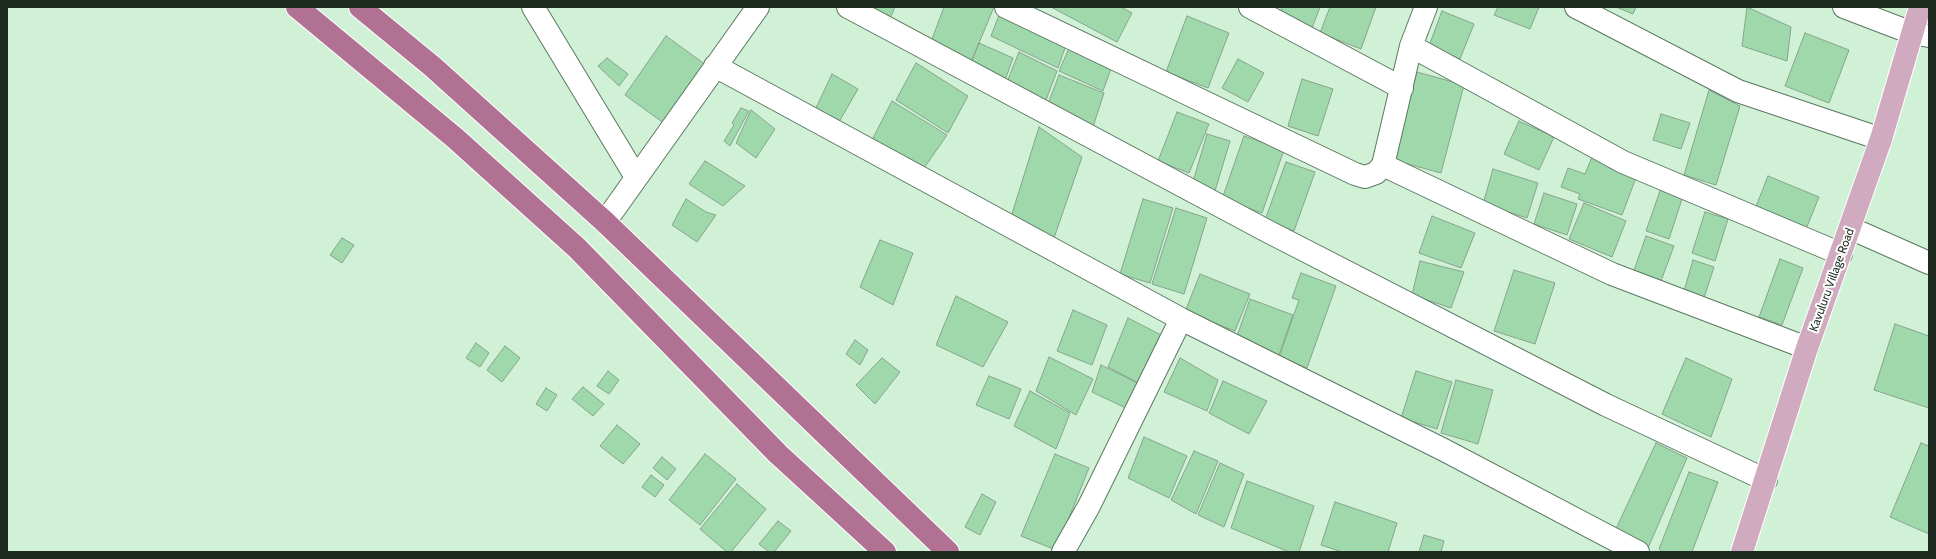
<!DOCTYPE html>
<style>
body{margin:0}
#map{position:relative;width:1936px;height:559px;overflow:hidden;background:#d1f1d7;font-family:Cabin,sans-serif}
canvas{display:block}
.frame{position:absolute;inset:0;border:8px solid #1f2b21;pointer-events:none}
</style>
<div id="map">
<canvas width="1936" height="559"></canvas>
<div class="frame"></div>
</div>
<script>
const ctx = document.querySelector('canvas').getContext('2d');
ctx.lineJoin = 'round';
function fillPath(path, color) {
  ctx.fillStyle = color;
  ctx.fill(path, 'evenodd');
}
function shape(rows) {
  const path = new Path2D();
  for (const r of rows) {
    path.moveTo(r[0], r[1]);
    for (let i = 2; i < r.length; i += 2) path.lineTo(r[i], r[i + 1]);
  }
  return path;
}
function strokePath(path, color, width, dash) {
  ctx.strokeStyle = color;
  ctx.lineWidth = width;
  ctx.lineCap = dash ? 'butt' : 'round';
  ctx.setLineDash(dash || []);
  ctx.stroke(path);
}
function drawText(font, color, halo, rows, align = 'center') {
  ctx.font = font + ' Cabin,sans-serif';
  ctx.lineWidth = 4;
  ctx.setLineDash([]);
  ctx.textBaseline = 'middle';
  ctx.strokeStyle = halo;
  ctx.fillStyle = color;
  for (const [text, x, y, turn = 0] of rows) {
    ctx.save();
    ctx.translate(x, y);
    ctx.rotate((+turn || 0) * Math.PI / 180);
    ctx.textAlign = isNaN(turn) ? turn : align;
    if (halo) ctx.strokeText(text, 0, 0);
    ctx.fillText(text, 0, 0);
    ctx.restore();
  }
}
const building = shape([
 [856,7,895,7,888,23,856,7],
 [944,7,994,7,969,67,929,47,944,7],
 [1051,7,1121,7,1132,13,1117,42,1051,7],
 [1282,7,1320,7,1312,28,1279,16,1282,7],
 [1330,7,1376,7,1361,49,1320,33,1330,7],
 [1498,7,1539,7,1530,29,1494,15,1498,7],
 [1616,7,1636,7,1633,14,1616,7],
 [1747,7,1791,27,1787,61,1742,46,1747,7],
 [1001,10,1067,42,1058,68,991,36,1001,10],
 [1442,11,1474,24,1460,59,1429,46,1442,11],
 [1187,16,1229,33,1208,88,1166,72,1187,16],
 [1805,33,1849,50,1829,103,1785,86,1805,33],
 [666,36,706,65,665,124,625,95,666,36],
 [1073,39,1113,63,1103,91,1059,71,1073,39],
 [979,43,1013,58,1003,86,968,69,979,43],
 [1019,52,1057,71,1043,108,1005,87,1019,52],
 [607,58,628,74,619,86,598,66,607,58],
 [1238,59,1264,73,1248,102,1222,88,1238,59],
 [916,63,968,96,948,133,896,100,916,63],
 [1417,72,1464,85,1441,173,1393,160,1417,72],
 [832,74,858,89,836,127,814,112,832,74],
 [1059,75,1104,93,1092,130,1046,109,1059,75],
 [1302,79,1333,89,1318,136,1288,126,1302,79],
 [1709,90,1740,106,1716,185,1684,175,1709,90],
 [892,101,947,135,922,171,871,142,892,101],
 [741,108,749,111,730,146,724,141,734,125,732,123,741,108],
 [751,110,775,129,756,158,736,143,751,110],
 [1177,112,1209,124,1189,173,1158,161,1177,112],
 [1661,114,1690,123,1681,149,1653,140,1661,114],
 [1519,121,1554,137,1539,170,1504,154,1519,121],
 [1039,127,1082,157,1054,238,1011,217,1039,127],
 [1207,134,1230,141,1215,191,1192,185,1207,134],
 [1244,136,1284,150,1262,213,1222,199,1244,136],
 [1592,157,1637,175,1622,215,1578,199,1580,194,1561,187,1568,168,1585,174,1592,157],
 [705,161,745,186,723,206,689,184,705,161],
 [1286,162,1315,172,1294,231,1265,220,1286,162],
 [1493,169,1538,183,1527,218,1483,204,1493,169],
 [1768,176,1819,197,1806,229,1755,209,1768,176],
 [1661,188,1683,196,1669,239,1646,231,1661,188],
 [1544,193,1577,204,1567,235,1534,224,1544,193],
 [686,199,706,212,716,215,697,242,672,225,686,199],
 [1143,199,1173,208,1150,283,1120,274,1143,199],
 [1584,203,1626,221,1612,257,1569,239,1584,203],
 [1176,208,1207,218,1184,294,1152,284,1176,208],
 [1705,212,1728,219,1715,261,1692,253,1705,212],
 [1432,216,1475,233,1461,268,1419,253,1432,216],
 [1646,236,1674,246,1658,289,1631,279,1646,236],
 [342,238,354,245,342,263,330,255,342,238],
 [880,240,913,253,893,305,860,287,880,240],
 [1780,259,1803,268,1782,325,1759,317,1780,259],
 [1693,260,1714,267,1704,298,1684,291,1693,260],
 [1420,261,1464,272,1451,308,1412,295,1420,261],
 [1514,270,1555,283,1535,344,1494,331,1514,270],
 [1301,273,1336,286,1307,368,1279,357,1299,300,1292,298,1301,273],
 [1200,274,1250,294,1235,331,1185,312,1200,274],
 [956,296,1008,322,983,367,936,345,956,296],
 [1250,299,1293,315,1279,355,1236,339,1250,299],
 [1073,310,1107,325,1092,365,1057,351,1073,310],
 [1128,318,1165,337,1144,386,1108,367,1128,318],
 [1895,324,1929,336,1929,408,1874,390,1895,324],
 [855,340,868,350,860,365,846,354,855,340],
 [476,343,489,353,480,367,466,358,476,343],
 [505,346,520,358,502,382,487,370,505,346],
 [1049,357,1093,379,1076,415,1036,391,1049,357],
 [882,358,900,372,875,404,856,385,882,358],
 [1180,358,1218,380,1207,411,1164,392,1180,358],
 [1686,358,1732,379,1711,437,1662,414,1686,358],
 [1101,365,1144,386,1132,411,1092,392,1101,365],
 [608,371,619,380,609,394,597,386,608,371],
 [1416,371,1452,382,1437,429,1401,418,1416,371],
 [989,376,1021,389,1009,419,976,405,989,376],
 [1456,380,1493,390,1478,444,1441,433,1456,380],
 [1223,381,1267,401,1249,434,1209,413,1223,381],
 [583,387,604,404,593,416,572,399,583,387],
 [546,388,557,395,547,411,536,404,546,388],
 [1030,391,1070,413,1056,449,1014,426,1030,391],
 [617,425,640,444,623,464,600,446,617,425],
 [1144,437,1187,456,1169,498,1128,478,1144,437],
 [1656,443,1687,458,1648,548,1614,533,1656,443],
 [1921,443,1929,446,1929,534,1890,517,1921,443],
 [1194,451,1218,461,1196,514,1171,500,1194,451],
 [705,454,736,479,700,525,669,500,705,454],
 [1055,454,1089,468,1056,550,1021,536,1055,454],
 [662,457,676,469,667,480,653,468,662,457],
 [1220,463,1244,474,1224,527,1198,515,1220,463],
 [1689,472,1718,482,1692,552,1663,552,1659,549,1689,472],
 [651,475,664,485,655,497,642,487,651,475],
 [1247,481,1314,506,1299,552,1289,552,1231,528,1247,481],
 [737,484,766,509,731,552,727,552,700,529,737,484],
 [982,494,996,502,980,535,965,527,982,494],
 [1335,502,1397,523,1388,552,1342,552,1321,545,1335,502],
 [778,521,791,531,774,552,769,552,759,544,778,521],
 [1424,535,1444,541,1441,552,1419,552,1424,535]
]);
fillPath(building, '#9fd8ab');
strokePath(building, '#86a48c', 1);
const minor = shape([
 [533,7,636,177],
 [848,7,1267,231,1606,405,1766,480],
 [1006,7,1355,174,1365,177,1376,173,1383,165,1411,46,1426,7],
 [1250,7,1402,88],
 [1576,7,1738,91,1881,139],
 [1844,7,1912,33,1929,36],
 [1411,46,1623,162,1841,254],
 [715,66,1181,319,1444,450,1638,552],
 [1383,165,1612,274,1807,348],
 [605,222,758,7],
 [1850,228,1929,263],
 [1063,552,1089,506,1181,319]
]);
const major = shape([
 [1742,552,1807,348,1881,139,1920,7]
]);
const highway = shape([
 [297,7,455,138,577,248,778,454,885,552],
 [360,7,433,67,605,222,948,552]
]);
strokePath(minor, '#5b7861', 24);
strokePath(major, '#fff', 24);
strokePath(highway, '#fff', 24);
strokePath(minor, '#fff', 22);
strokePath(major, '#d0aabe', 22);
strokePath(highway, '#b17193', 22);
drawText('12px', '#1f2b21', '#fff', [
 ["Kavuluru Village Road",1832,280,-70]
]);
</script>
